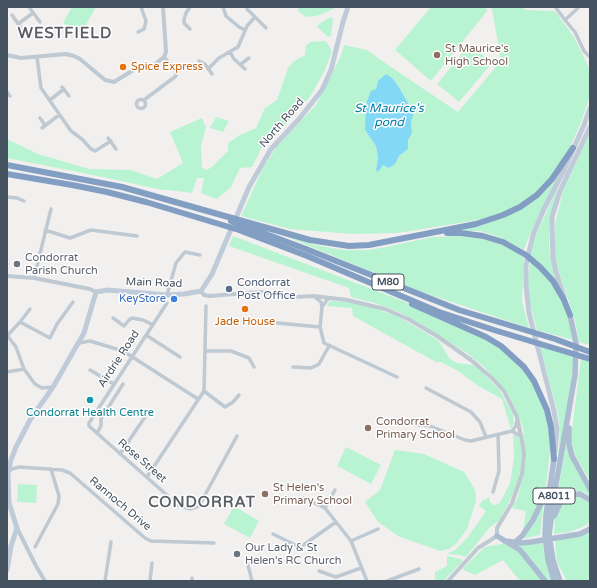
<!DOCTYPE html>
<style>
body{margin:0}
#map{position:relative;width:597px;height:588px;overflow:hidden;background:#f2efef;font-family:"Varela Round",sans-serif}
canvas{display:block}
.frame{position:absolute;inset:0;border:8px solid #45525f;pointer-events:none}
</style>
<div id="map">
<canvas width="597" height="588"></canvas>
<div class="frame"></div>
</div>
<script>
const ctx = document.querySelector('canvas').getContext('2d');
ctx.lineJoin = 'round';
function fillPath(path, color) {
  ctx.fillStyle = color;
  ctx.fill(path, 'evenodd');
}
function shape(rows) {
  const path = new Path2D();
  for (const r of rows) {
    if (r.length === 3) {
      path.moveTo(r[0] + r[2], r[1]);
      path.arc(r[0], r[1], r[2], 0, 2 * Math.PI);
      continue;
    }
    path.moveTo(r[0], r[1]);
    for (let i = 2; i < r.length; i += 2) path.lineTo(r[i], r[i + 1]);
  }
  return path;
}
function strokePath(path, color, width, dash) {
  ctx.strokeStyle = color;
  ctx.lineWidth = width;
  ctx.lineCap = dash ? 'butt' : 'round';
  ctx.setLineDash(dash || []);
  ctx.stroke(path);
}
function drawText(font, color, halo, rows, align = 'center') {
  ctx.font = font + ' "Varela Round",sans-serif';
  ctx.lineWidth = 3;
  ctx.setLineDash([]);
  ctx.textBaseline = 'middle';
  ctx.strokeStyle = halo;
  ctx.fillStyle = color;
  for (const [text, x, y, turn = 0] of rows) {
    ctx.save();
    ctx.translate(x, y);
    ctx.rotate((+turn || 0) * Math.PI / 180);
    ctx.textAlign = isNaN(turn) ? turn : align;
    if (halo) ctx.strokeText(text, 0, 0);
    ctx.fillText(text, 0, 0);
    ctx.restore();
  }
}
fillPath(shape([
 [72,7,96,7,81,33,63,23],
 [298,7,334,7,334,9,316,16,306,17,299,12],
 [431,7,484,7,488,10,431,81,395,50],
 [490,7,522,7,526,10,555,11,574,37,590,70,590,96,581,122,566,157,544,186,527,200,511,209,484,219,398,233,352,234,290,229,241,216,263,168,277,146,316,105,341,56,344,45,367,50,385,63,458,112,501,61,492,9],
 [393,79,410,106,412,133,408,140,408,149,399,156,395,164,389,168,383,165,376,170,378,158,376,146,365,130,378,81],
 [331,17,333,19,331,36,328,37,317,27,319,24],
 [326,41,332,51,325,70,310,97,284,126,264,143,252,167,240,168,231,187,217,199,201,193,204,178,197,178,192,193,169,190,162,190,98,176,7,158,7,139,38,154,89,169,131,170,157,179,183,163,170,132,202,118,206,127,201,146,202,168,207,170,213,166,228,151,228,143,240,135,256,128,265,108,277,100,288,68,294,61,305,55,306,46,310,42],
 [470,44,492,63,459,102,437,84],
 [216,117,229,121,223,132,210,128],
 [590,133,590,345,579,342,575,320,559,273,554,252,555,224,563,191],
 [557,177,558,178,529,236,524,250,499,237,480,231,463,231,466,229,480,226,507,216,525,206],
 [557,189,558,190,550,221,549,241,550,257,557,284,548,271,531,256,534,239],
 [233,236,403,301,437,317,497,345,526,372,537,391,543,406,549,431,550,451,540,535,526,538,520,536,523,530,526,511,512,508,518,497,526,459,523,427,509,395,485,368,467,353,403,314,375,303,351,297,349,288,229,246],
 [285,236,316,245,343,250,369,250,386,247,432,237,461,236,493,241,515,251,524,258,522,301,529,328,416,290],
 [530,262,543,273,554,287,569,316,573,340,537,330,530,304,528,281],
 [332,301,351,302,370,307,397,316,438,340,450,359,457,363,473,365,479,369,499,389,513,414,514,424,511,429,502,399,477,385,458,371,441,362,436,362,353,316,352,308,327,306,329,302],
 [540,346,574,357,572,384,559,458,558,457,560,433,558,414],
 [581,359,590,362,590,481,575,455,571,438],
 [513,434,518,437,520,441,522,453,521,465,518,483,511,498,499,521,490,527,466,557,459,555,447,554,455,550,468,537,486,511,479,506,482,501,489,497,490,502,494,505,498,504,501,501,510,483,514,458],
 [566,442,590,491,590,497,584,492,576,491,570,493,556,505],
 [346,447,381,465,371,484,337,466],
 [395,450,424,454,464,472,474,488,476,494,476,501,467,529,456,544,449,549,440,551,398,536,378,522,365,502,380,490],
 [18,484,37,485,36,503,17,502],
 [578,496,589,503,590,518,588,524,580,528,569,532,554,534,555,518,564,501],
 [234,506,259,521,250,538,224,524],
 [590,532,590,581,567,581,557,562,555,541,559,539,582,536],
 [542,542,549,574,552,581,548,581,515,544],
 [506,543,519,552,543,581,520,581,503,560,475,575,462,569,485,547],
 [447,556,461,559,463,561,443,581,433,581,435,580,435,572,447,566]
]), '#b9f4d2');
fillPath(shape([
 [386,74,393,79,400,89,401,91,414,113,411,121,412,133,408,140,408,149,399,156,395,164,389,168,383,165,378,172,376,170,378,158,376,146,365,130,366,104,371,91,376,89,378,81]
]), '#82d8f5');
strokePath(shape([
 [29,7,40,22],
 [223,7,226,16,239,27,245,30],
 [579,7,565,20,575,32,584,51,590,57],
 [556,8,565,20],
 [247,9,266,28],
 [12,15,21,28],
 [18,24,33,13],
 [190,29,184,23,184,20,186,13,190,7],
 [138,32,144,29,146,21,141,7],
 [230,52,234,59,245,69],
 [37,57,41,88,71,131,82,139,91,149,95,151,111,141],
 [199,61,205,64,212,74],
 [241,64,249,58],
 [208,69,219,58,238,47,247,26,255,17],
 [62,87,69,96],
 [7,92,10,96],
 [141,104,4.5],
 [50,100,64,89],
 [144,100,176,76,176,71,164,57],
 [40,118,45,125],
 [42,128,59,115],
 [108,138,116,149],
 [7,197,17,198,24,201],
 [45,230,70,238,91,230,137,236],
 [34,278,51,209],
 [167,295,176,263,185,252,200,255],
 [315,297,321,302,322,307,320,327,324,343,397,377],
 [167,303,89,423,89,426,178,505,190,509,199,506,237,436],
 [322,307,327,300,330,298],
 [113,318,124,326,129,320,132,318,143,320,153,325],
 [20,322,50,338,57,324,73,302],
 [267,322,320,327],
 [7,335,16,347,24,369,35,384,42,388,53,387],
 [146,335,180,357],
 [7,336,20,322,30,309],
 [79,343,90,341,123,351,198,399],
 [205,351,231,351,249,358,254,367],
 [293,367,311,368,319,364,329,346],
 [90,370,114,384],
 [7,372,24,369],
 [426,388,471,412,480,422,486,437],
 [204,391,225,407,233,402,239,395],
 [402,423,430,426,465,440,471,441,512,431,522,437],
 [512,431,516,426,517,420],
 [97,433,101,426,101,419,123,384],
 [120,454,147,414],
 [8,472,12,469,19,467,62,470,70,473,145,538,151,541,214,543],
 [147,477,204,391,206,306],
 [493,492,499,471,498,434],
 [304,498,325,508,351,541,367,581],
 [325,508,335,490],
 [273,534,297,546,302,546,336,522],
 [351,541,378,529],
 [35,547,58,504,59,496,51,469],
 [247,561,252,581],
 [319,571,336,577,361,568],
 [105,581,111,542],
 [150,581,152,563],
 [192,581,192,578],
 [387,581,419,569]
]), '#bec9d2', 3.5);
strokePath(shape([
 [7,55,21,58,66,54,74,56,80,59,105,80,114,82,135,69,154,65,164,57,166,52,163,7],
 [7,276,34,278,90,289,96,292],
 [201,291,204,295,210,296,259,292,281,294,294,297,314,296,347,300,385,309,408,319,437,336,471,360,493,379,504,391,517,417,523,446,524,455,522,474,512,503,497,528,497,536,478,548,448,581],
 [17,528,36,566,45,581]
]), '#bec9d2', 4);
strokePath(shape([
 [564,297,556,272,553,258,552,228,552,217,560,191,590,127],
 [555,451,557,430,554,411,529,313,526,285,526,265,533,235,543,211,564,170,584,125,590,108],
 [7,570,11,546,17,528,9,503,8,473,11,460,16,447,30,420,53,387,84,333,96,292,107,290,167,295,184,294,201,291,212,274,249,187,271,149,299,119,322,90,331,70,343,22,348,7]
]), '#c0cbda', 5);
strokePath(shape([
 [569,428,569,444,572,456,590,489],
 [554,516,561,501,569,495,580,494,590,500],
 [497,536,520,550,545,581],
 [505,541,521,543,531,542,580,534,590,529],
 [515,542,522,536,533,520,548,489],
 [554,581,548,560,545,536,546,515,554,459],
 [560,581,553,560,549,535,555,490,575,375,576,343,570,315]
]), '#acbdd1', 5.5);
strokePath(shape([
 [7,165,122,187,310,240,349,246,369,245,476,224,503,215,520,207,537,195,552,179,573,148],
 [7,174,72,185,107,192,146,202,239,230,307,256,439,312,494,330,590,359],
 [231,221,306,249,459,310,555,339,590,352],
 [447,233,461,233,483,236,503,242,526,255,540,267,553,281,564,300,570,315],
 [412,304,486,337,501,346,524,367,534,381,547,410,551,427,554,459]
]), '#829fc3', 6);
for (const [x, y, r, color] of [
 [437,55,4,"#8d6e63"],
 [123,67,4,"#e8710a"],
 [17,264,4,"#6b7280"],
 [229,289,4,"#5c6f8a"],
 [174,299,4,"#3f7fe0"],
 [245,309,4,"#e8710a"],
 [90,400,4,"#0f9aa8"],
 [368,428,4,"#8d6e63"],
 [265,494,4,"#8d6e63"],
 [237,554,4,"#6b7280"]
]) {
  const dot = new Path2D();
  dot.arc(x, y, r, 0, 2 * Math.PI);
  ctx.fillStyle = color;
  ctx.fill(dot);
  strokePath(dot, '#fff', 1.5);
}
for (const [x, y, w] of [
 [388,282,32],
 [554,496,42]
]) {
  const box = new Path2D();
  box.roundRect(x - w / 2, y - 8, w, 16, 3);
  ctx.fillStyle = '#fff';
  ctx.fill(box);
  strokePath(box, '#45525f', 1);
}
drawText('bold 10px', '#45525f', null, [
 ["M80",388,282],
 ["A8011",554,496]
]);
drawText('11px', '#785e54', '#fff', [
 ["St Maurice's",445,49],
 ["High School",445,62],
 ["Condorrat",376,422],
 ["Primary School",376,435],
 ["St Helen's",273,488],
 ["Primary School",273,501]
], 'left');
drawText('11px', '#c56008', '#fff', [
 ["Spice Express",131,67],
 ["Jade House",245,322,"center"]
], 'left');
drawText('11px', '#45525f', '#fff', [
 ["North Road",282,123,-49],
 ["Main Road",154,283,2],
 ["Airdrie Road",119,359,-57],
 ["Rose Street",142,461,41],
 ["Rannoch Drive",120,504,40]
]);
drawText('11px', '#5b616d', '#fff', [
 ["Condorrat",25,258],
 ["Parish Church",25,271],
 ["Our Lady & St",245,548],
 ["Helen's RC Church",245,561]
], 'left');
drawText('11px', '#4e5e75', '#fff', [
 ["Condorrat",237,283],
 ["Post Office",237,296]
], 'left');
drawText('11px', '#366cbe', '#fff', [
 ["KeyStore",166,299]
], 'right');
drawText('11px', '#0d838f', '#fff', [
 ["Condorrat Health Centre",90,413]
]);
drawText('italic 12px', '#027da6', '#fff', [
 ["St Maurice's",389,109],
 ["pond",389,123]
]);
ctx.letterSpacing = '1px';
drawText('bold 15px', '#5b5f65', '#fff', [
 ["WESTFIELD",65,34],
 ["CONDORRAT",202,503]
]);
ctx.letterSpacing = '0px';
</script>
